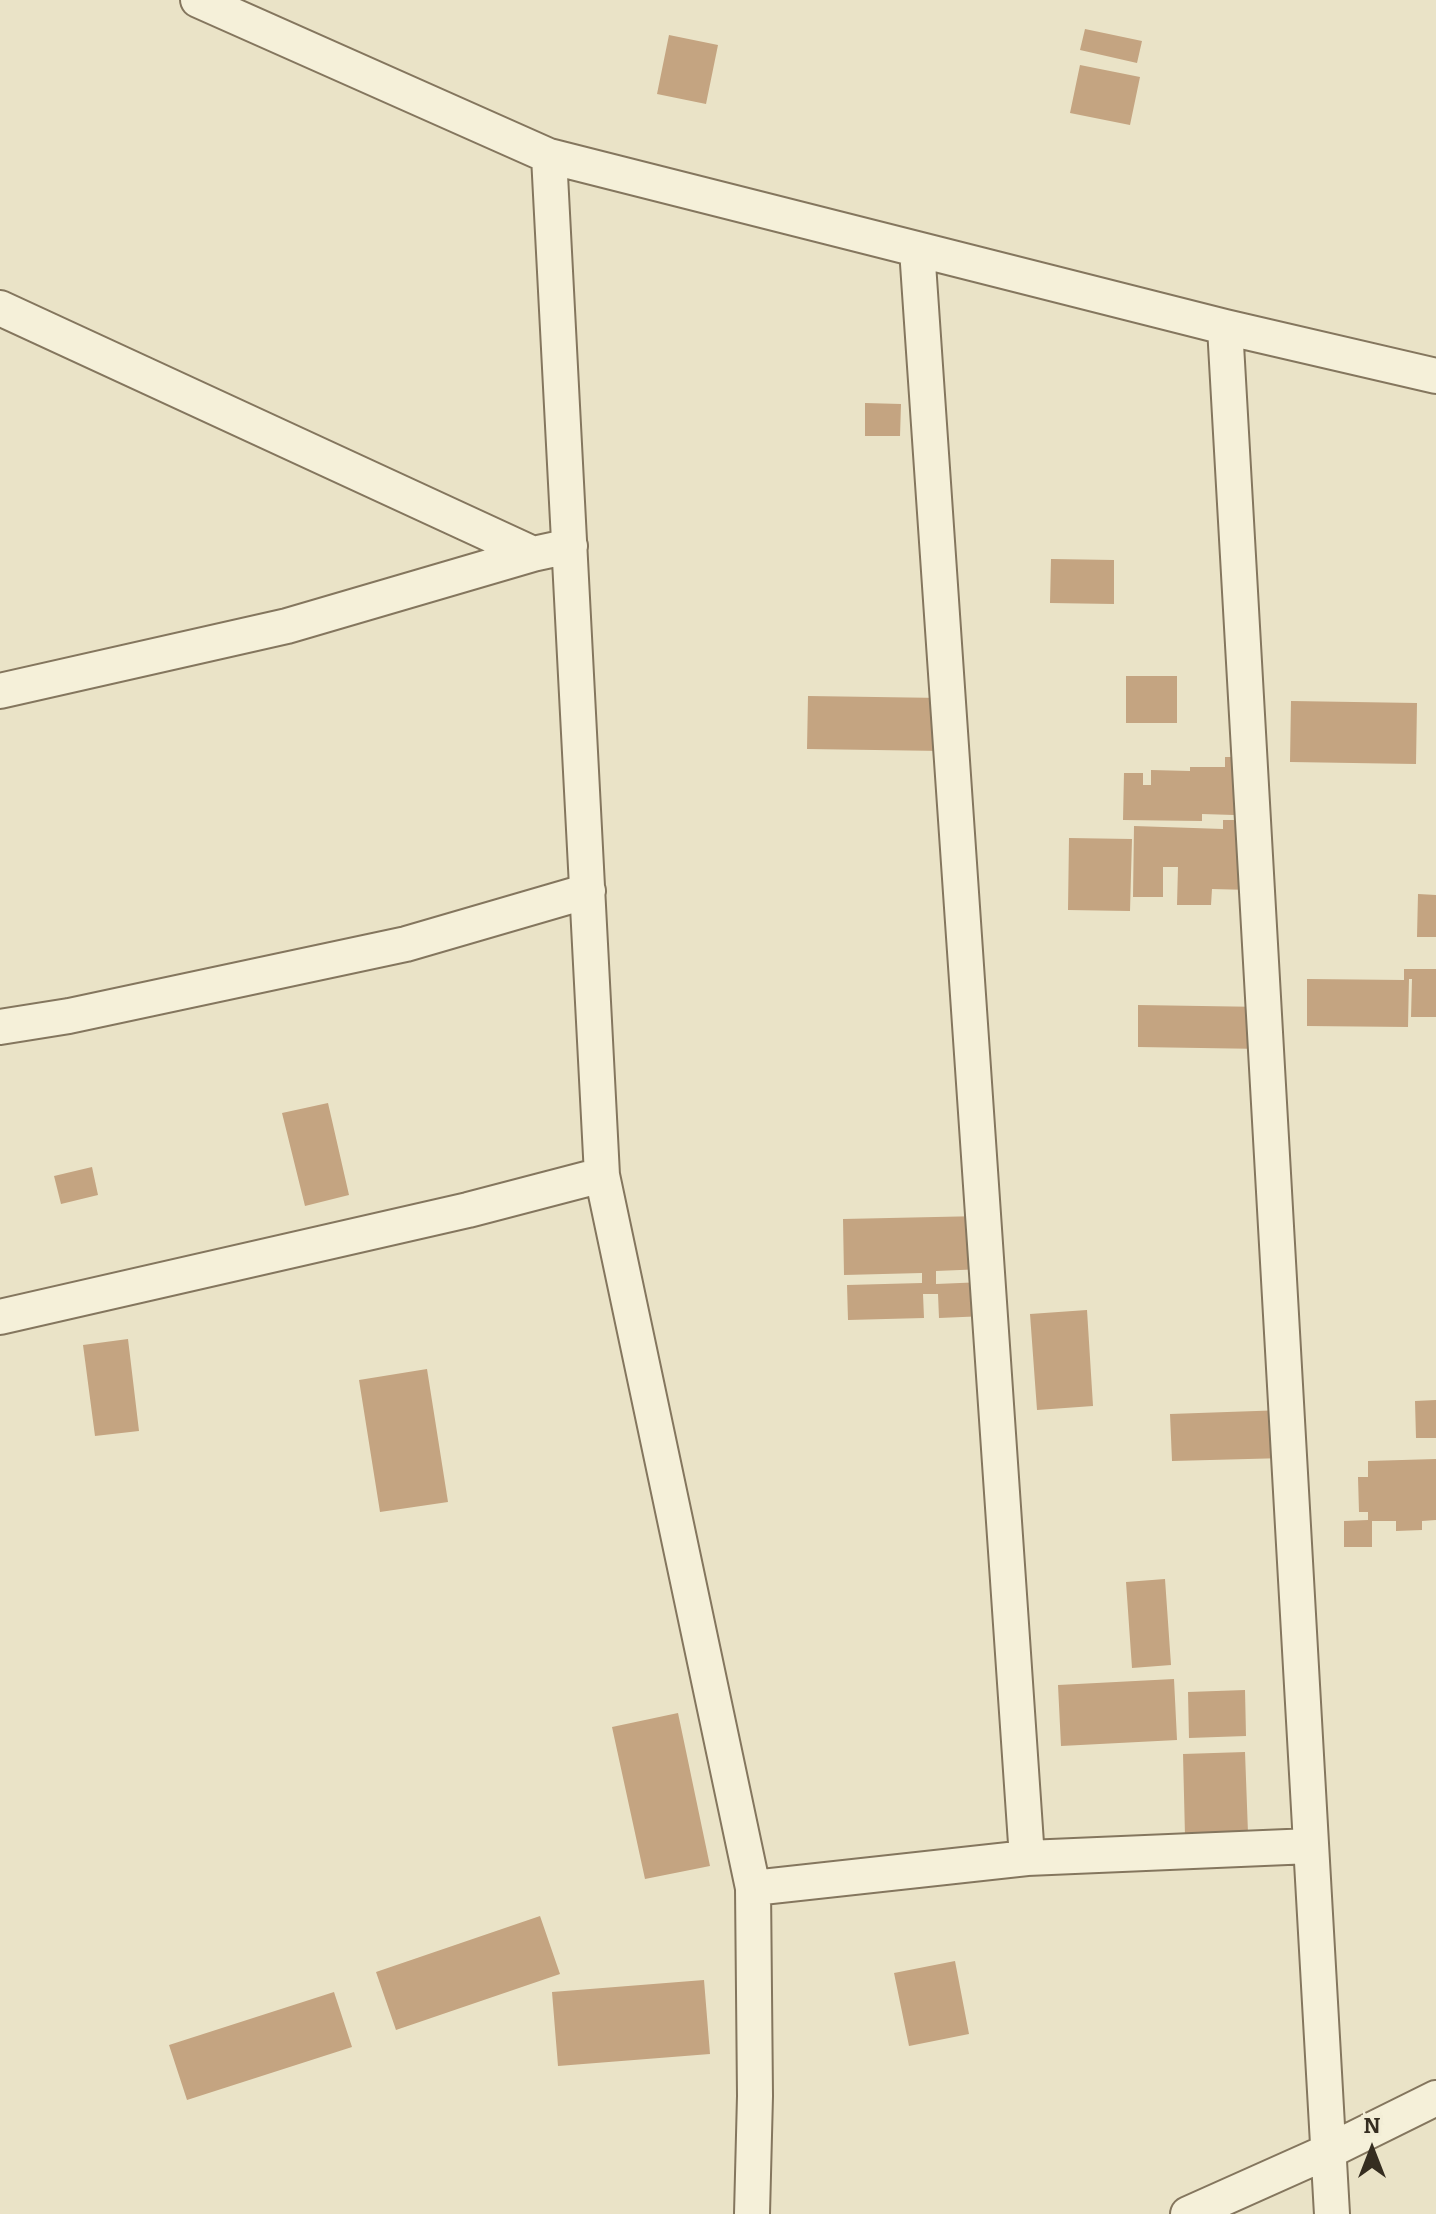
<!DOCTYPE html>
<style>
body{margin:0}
#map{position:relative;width:1436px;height:2214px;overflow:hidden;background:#eae3c7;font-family:Bitter,serif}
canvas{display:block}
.north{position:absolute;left:1332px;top:2110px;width:80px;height:80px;-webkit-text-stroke:6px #f2edd6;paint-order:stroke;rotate:0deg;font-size:22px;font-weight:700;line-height:32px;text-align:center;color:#352d20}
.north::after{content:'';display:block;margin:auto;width:28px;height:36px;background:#352d20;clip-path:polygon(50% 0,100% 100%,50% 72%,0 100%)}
</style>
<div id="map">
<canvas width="1436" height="2214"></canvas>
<div class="north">N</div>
</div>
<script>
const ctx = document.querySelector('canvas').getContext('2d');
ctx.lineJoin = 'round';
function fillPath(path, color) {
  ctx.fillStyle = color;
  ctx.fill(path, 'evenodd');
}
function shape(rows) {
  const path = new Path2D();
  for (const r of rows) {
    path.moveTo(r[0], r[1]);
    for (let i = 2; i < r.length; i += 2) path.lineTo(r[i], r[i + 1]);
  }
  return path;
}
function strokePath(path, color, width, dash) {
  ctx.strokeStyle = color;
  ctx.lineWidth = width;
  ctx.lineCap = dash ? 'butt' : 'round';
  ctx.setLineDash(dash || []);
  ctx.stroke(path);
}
fillPath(shape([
 [1085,29,1142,41,1137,63,1080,50],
 [669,35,718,45,706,104,657,94],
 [1080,65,1140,77,1130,125,1070,113],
 [865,403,901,404,900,436,865,436],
 [1051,559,1114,560,1114,604,1050,603],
 [1126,676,1177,676,1177,723,1126,723],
 [808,696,943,698,943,751,807,749],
 [1291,701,1417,703,1416,764,1290,762],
 [1225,757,1255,757,1254,807,1234,806,1234,815,1202,814,1202,821,1123,820,1124,773,1143,773,1143,785,1151,785,1151,770,1190,771,1190,767,1225,767],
 [1223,820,1253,820,1251,890,1212,889,1211,905,1177,905,1178,867,1163,867,1163,897,1133,897,1134,826,1223,829],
 [1069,838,1132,839,1130,911,1068,910],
 [1418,894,1436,895,1436,937,1417,937],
 [1404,969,1436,969,1436,1017,1411,1017,1412,979,1409,979,1408,1027,1307,1026,1307,979,1404,980],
 [1138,1005,1265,1007,1264,1049,1138,1047],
 [328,1103,349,1195,305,1206,282,1113],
 [92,1167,98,1195,61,1204,54,1176],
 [982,1216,984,1269,936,1271,936,1284,984,1282,986,1316,939,1318,938,1294,923,1294,924,1318,848,1320,847,1285,922,1283,922,1273,844,1275,843,1219],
 [1087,1310,1093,1406,1037,1410,1030,1314],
 [128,1339,139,1431,95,1436,83,1345],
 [427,1369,448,1502,380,1512,359,1380],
 [1436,1400,1436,1438,1416,1438,1415,1401],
 [1285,1410,1286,1458,1172,1461,1170,1414],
 [1436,1459,1436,1520,1422,1521,1422,1530,1396,1531,1396,1521,1372,1521,1372,1547,1344,1547,1344,1521,1368,1520,1368,1512,1359,1512,1358,1477,1368,1477,1368,1461],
 [1165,1579,1171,1665,1132,1668,1126,1582],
 [1174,1679,1177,1740,1061,1746,1058,1685],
 [1245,1690,1246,1736,1189,1738,1188,1692],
 [678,1713,710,1866,645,1879,612,1727],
 [1245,1752,1248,1833,1185,1836,1183,1754],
 [540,1916,560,1974,396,2030,376,1972],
 [955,1961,969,2034,909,2046,894,1973],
 [704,1980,710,2054,558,2066,552,1992],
 [334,1992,352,2047,187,2100,169,2045]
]), '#c4a481');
const minor = shape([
 [198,0,549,156,1225,327,1436,376],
 [549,156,602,1175,753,1888,755,2096,752,2214],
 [917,249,1027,1858],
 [0,308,533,554],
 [1225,327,1332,2214],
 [0,691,287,626,533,554,570,546],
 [0,1027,69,1016,406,944,588,891],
 [0,1317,468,1210,602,1175],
 [753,1888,1027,1858,1311,1846],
 [1188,2214,1329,2151,1436,2098]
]);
strokePath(minor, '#84765e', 38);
strokePath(minor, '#f5f0d9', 34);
</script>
